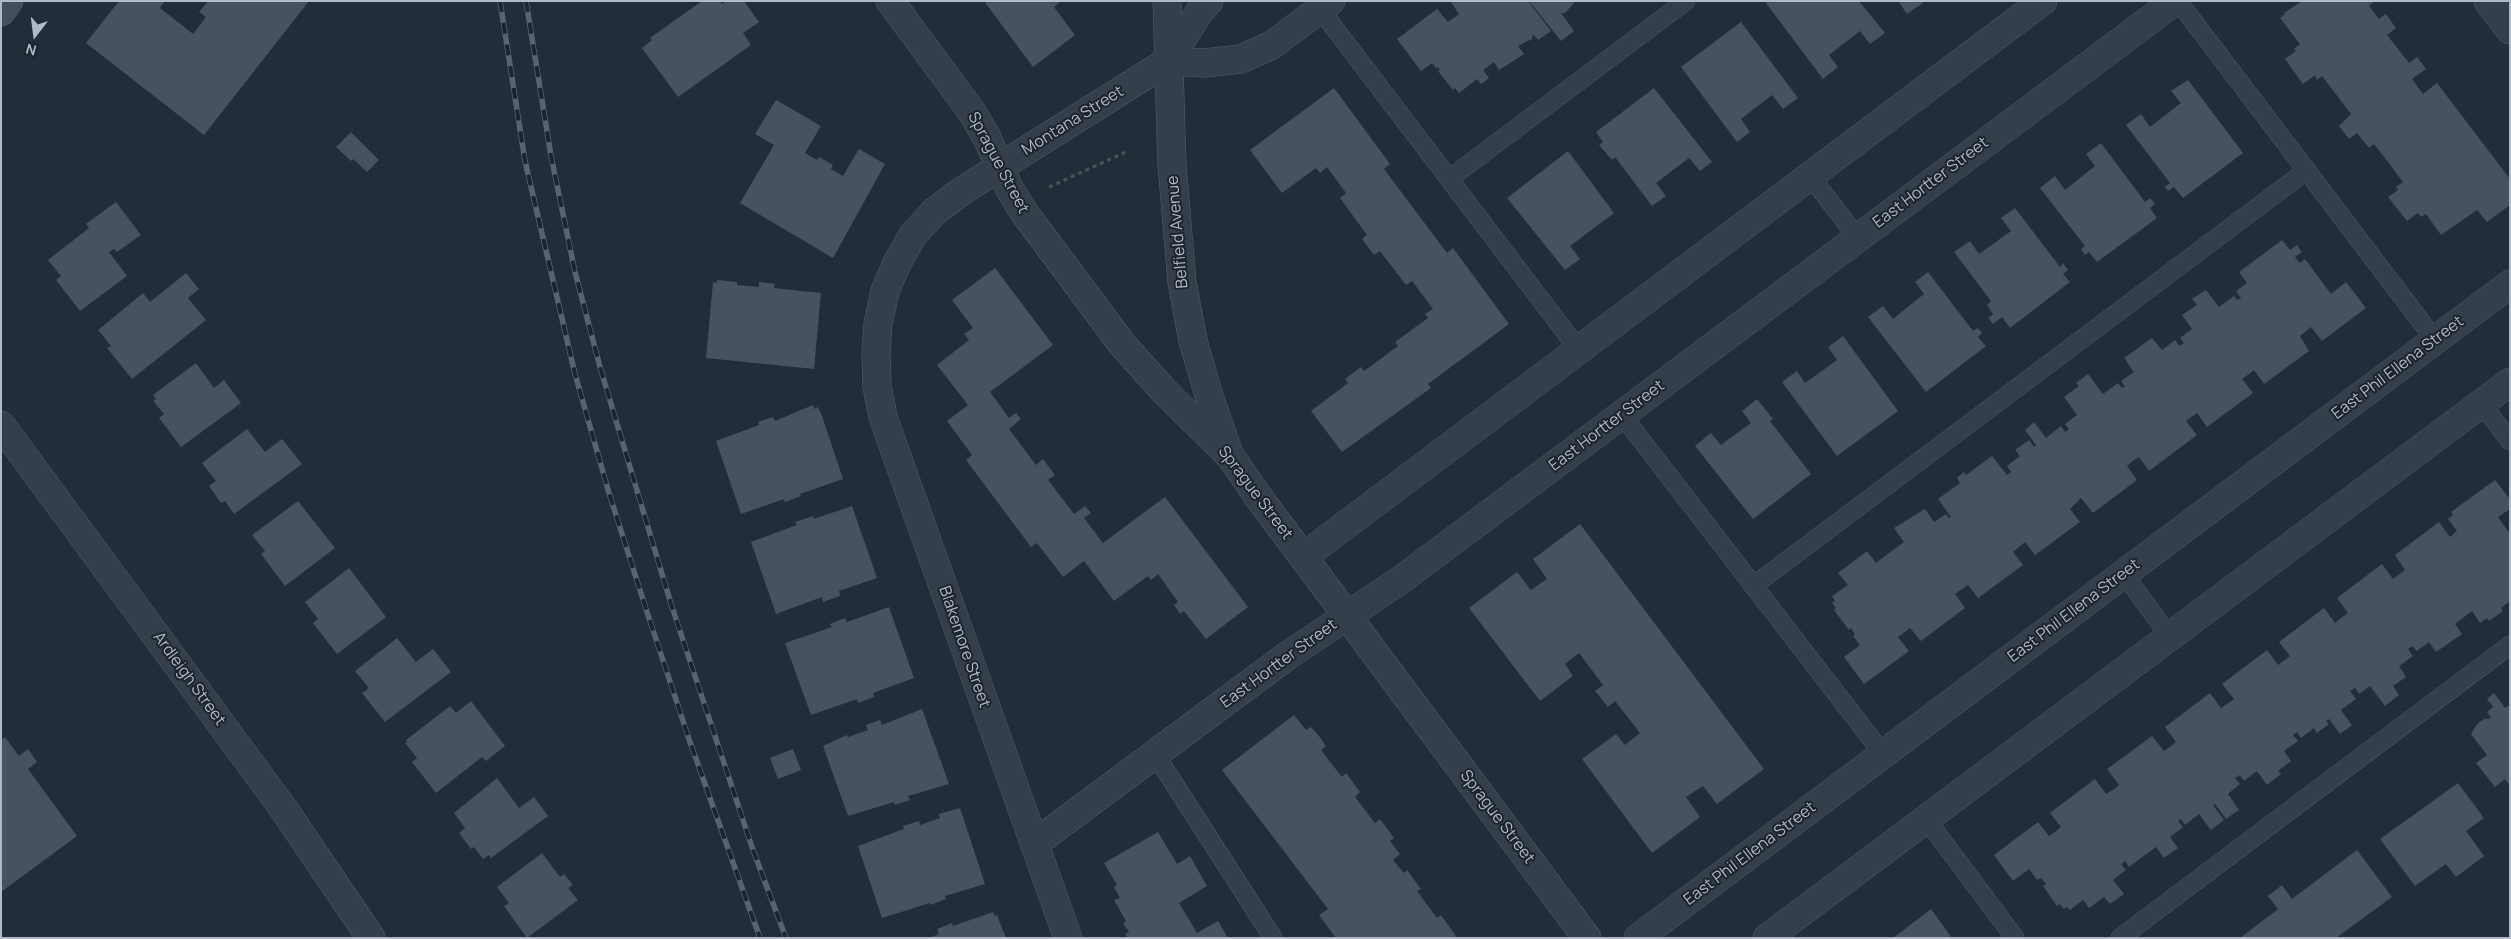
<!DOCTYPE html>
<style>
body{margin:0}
#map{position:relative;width:2511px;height:939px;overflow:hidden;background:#222d3a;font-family:Manrope,sans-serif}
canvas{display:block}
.frame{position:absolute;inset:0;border:2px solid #b1b9c7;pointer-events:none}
.north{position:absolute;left:10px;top:10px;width:50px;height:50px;-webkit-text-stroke:4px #1b242f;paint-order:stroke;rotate:195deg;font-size:14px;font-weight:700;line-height:20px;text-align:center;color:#b1b9c7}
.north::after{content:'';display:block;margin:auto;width:18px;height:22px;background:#b1b9c7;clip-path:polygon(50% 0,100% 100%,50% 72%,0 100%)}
</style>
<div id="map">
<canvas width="2511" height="939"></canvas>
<div class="frame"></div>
<div class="north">N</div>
</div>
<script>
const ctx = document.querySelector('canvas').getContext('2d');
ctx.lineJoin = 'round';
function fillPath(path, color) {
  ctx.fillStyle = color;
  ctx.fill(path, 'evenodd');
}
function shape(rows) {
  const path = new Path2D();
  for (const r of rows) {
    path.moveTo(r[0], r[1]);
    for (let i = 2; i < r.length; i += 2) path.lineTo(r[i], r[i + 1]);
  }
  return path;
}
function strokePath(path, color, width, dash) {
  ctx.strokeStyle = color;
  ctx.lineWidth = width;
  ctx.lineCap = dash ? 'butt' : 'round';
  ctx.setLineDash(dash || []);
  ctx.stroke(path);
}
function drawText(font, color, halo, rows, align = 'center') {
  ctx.font = font + ' Manrope,sans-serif';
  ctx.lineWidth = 4;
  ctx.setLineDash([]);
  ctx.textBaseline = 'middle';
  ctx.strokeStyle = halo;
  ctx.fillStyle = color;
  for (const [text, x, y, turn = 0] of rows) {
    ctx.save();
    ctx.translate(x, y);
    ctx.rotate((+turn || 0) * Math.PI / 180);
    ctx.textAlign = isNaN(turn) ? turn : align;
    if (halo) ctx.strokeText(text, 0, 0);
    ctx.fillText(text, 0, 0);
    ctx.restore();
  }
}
fillPath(shape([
 [119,1,165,1,160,8,193,34,206,17,199,12,208,1,309,1,204,135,86,43],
 [702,1,720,1,722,4,726,1,744,1,759,22,743,33,751,45,678,97,642,48,652,40,650,38],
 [984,1,1057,1,1059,3,1054,7,1075,35,1033,67],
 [1450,1,1528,1,1551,31,1538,40,1533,34,1532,39,1518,46,1524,54,1499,70,1494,62,1483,70,1489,78,1481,84,1477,79,1459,93,1455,88,1453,90,1438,71,1440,69,1438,67,1436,68,1432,63,1421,71,1397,39,1437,9,1448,22,1459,14],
 [1529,1,1576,1,1565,13,1561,13,1574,31,1561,41],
 [1769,1,1859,1,1885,33,1870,44,1860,31,1829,55,1838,67,1823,79,1766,3],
 [1898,1,1922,1,1923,3,1907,14],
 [2302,1,2375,1,2369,6,2379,19,2386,14,2396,28,2387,35,2409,63,2417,57,2426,69,2412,79,2423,94,2437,83,2510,179,2510,205,2487,222,2477,210,2441,235,2426,214,2421,217,2418,213,2407,221,2388,197,2398,190,2396,187,2403,182,2388,162,2374,144,2369,148,2357,133,2349,139,2339,126,2351,114,2322,76,2317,80,2315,75,2303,84,2285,59,2296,51,2294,49,2300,44,2280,18,2285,14,2284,13],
 [1741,22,1798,98,1783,109,1772,95,1741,119,1750,132,1737,142,1681,67],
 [2188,80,2243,153,2183,198,2174,187,2168,191,2165,187,2170,183,2126,125,2141,114,2150,127,2181,103,2171,91],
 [1334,88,1390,164,1384,169,1447,253,1453,248,1509,324,1428,384,1431,388,1342,452,1311,411,1348,383,1345,379,1361,367,1364,371,1398,346,1395,342,1428,318,1425,314,1433,309,1412,281,1406,285,1380,251,1374,255,1362,239,1367,235,1340,198,1346,193,1327,167,1320,173,1316,168,1282,193,1250,150],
 [1654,88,1712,162,1700,171,1689,158,1656,183,1666,196,1652,206,1615,157,1612,160,1599,145,1603,142,1596,132],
 [776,100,821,126,805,153,817,160,819,157,833,165,831,169,843,176,859,149,885,164,833,258,740,203,774,145,755,134],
 [351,132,379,160,367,172,353,159,351,161,336,147],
 [2101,143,2145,202,2150,198,2155,204,2150,208,2157,218,2097,262,2089,252,2085,255,2081,249,2085,246,2040,188,2055,176,2065,190,2095,166,2086,154],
 [1568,151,1614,213,1570,246,1580,259,1565,270,1507,198],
 [116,202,141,235,117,252,114,249,109,252,127,276,80,311,56,280,61,276,48,260,89,228,86,224],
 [2015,208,2060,267,2063,263,2068,270,2063,274,2070,282,2010,328,2002,317,1993,324,1988,318,1993,314,1987,305,1991,301,1954,252,1970,241,1979,254,2011,231,2001,218],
 [2282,240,2290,250,2297,245,2302,252,2295,257,2300,263,2305,259,2331,294,2346,282,2366,308,2322,341,2311,327,2300,336,2309,351,2264,384,2254,370,2249,374,2242,379,2253,393,2207,427,2197,413,2186,421,2197,435,2149,471,2139,457,2134,460,2127,466,2137,480,2093,513,2081,498,2070,509,2080,522,2035,555,2025,542,2020,546,2013,552,2023,565,1978,598,1968,585,1955,594,1965,608,1921,641,1910,628,1905,632,1898,637,1909,651,1864,684,1844,657,1860,645,1853,636,1855,634,1851,628,1849,630,1834,610,1836,608,1832,603,1835,601,1832,596,1848,585,1838,573,1867,551,1876,563,1889,553,1904,542,1894,528,1925,509,1934,522,1946,514,1949,518,1951,517,1938,499,1960,483,1957,478,1964,472,1966,475,1992,456,2007,475,2011,472,2007,466,2020,456,2015,450,2029,440,2034,447,2036,445,2025,430,2034,422,2046,438,2061,426,2065,432,2069,429,2065,424,2077,415,2064,397,2079,386,2076,383,2088,374,2103,394,2118,383,2122,388,2125,387,2121,381,2134,372,2124,358,2152,338,2162,350,2175,340,2179,346,2184,343,2180,338,2192,329,2182,315,2197,305,2192,299,2206,290,2219,307,2234,296,2237,300,2241,298,2236,291,2247,283,2239,272],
 [995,268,1053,345,990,392,1009,418,1016,413,1021,419,1009,429,1036,465,1043,459,1055,475,1048,480,1074,514,1085,506,1091,513,1084,518,1103,543,1165,497,1248,607,1206,639,1184,611,1180,614,1174,605,1178,602,1158,574,1151,580,1148,576,1114,601,1084,561,1063,577,1037,543,1031,547,966,460,972,455,947,421,968,405,937,365,969,340,964,334,973,328,952,300],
 [1928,272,1973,331,1978,328,1982,333,1978,337,1986,346,1926,392,1868,317,1883,306,1893,319,1924,294,1915,282],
 [186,273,199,289,188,298,206,320,132,379,107,348,111,346,98,330,143,293,150,302],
 [717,280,737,282,737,285,759,287,759,282,775,284,774,288,821,293,814,369,706,358,713,282,717,283],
 [1843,336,1898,411,1837,456,1782,382,1797,371,1805,383,1837,360,1828,347],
 [196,363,214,388,224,380,241,403,181,447,159,418,164,414,153,401,156,399,153,395],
 [1757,399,1773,419,1770,421,1811,474,1753,519,1695,446,1711,433,1721,445,1751,423,1742,411],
 [813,405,814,409,818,407,822,416,843,479,800,494,801,496,785,502,784,499,741,514,716,441,759,425,758,422,773,417,775,421],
 [247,429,265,452,282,439,302,464,234,514,225,501,221,503,209,486,216,481,202,463],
 [2495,480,2510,499,2510,509,2498,517,2510,534,2510,601,2501,608,2503,611,2489,621,2487,618,2480,623,2472,611,2455,624,2462,634,2436,652,2429,642,2417,651,2412,646,2408,649,2413,656,2399,666,2406,677,2393,686,2399,695,2385,706,2370,686,2359,694,2355,688,2350,691,2356,699,2341,710,2352,725,2340,734,2329,719,2326,721,2329,724,2317,733,2314,728,2301,738,2297,732,2293,735,2298,741,2284,751,2291,761,2278,771,2281,774,2267,785,2257,771,2244,781,2240,775,2235,778,2240,784,2228,794,2239,810,2226,819,2215,804,2213,805,2224,820,2211,830,2199,814,2185,825,2181,819,2178,821,2183,827,2170,837,2178,848,2164,858,2156,847,2129,867,2125,861,2121,864,2126,870,2113,880,2124,894,2110,904,2104,897,2089,908,2083,900,2070,910,2067,907,2064,909,2060,904,2057,906,2043,886,2046,884,2041,878,2037,880,2029,869,2013,881,1994,855,2038,822,2049,836,2055,832,2061,827,2050,813,2095,779,2106,794,2113,790,2119,785,2107,769,2152,736,2164,751,2171,746,2176,742,2165,727,2210,693,2221,708,2227,704,2234,699,2222,684,2267,650,2278,665,2290,656,2279,642,2324,608,2335,623,2341,618,2348,613,2337,598,2382,564,2393,579,2405,570,2395,555,2439,522,2450,537,2457,531,2448,519,2453,515,2451,512],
 [298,501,335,548,285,586,261,554,265,551,252,535],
 [852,506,877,578,839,591,840,596,823,602,822,597,776,614,751,542,797,525,795,522,813,516,814,519],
 [1580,524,1764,769,1717,804,1703,786,1686,797,1700,817,1652,853,1582,759,1616,734,1625,745,1640,733,1615,701,1608,707,1595,691,1603,685,1579,653,1565,664,1573,676,1540,701,1469,608,1517,572,1531,590,1547,579,1533,559],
 [349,568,386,617,337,654,313,623,318,619,305,602],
 [889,607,914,678,873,693,874,697,858,703,857,699,811,715,785,643,832,627,830,624,845,618,847,622],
 [397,638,416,662,433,649,451,672,385,722,362,693,369,688,355,671],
 [2494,693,2505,708,2510,705,2510,786,2505,779,2495,787,2476,763,2487,755,2471,734,2477,724,2484,719,2491,718,2487,712,2493,707,2487,699],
 [471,701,505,746,486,761,482,757,436,793,412,762,417,758,405,743,407,742,406,740,450,706,456,713],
 [922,709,949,784,908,796,910,800,895,805,894,802,848,816,823,746,847,735,848,737,868,730,866,725,880,720,882,725],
 [1294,715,1306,730,1311,727,1319,736,1326,746,1321,750,1331,763,1342,777,1346,773,1360,792,1355,797,1375,823,1380,819,1394,838,1390,841,1400,854,1393,860,1404,873,1407,870,1421,889,1417,891,1437,918,1441,915,1456,936,1453,938,1336,938,1319,915,1328,909,1222,770],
 [5,737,19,756,28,749,37,762,28,769,77,836,1,892,1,740],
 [793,749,801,770,778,779,770,758],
 [497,778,519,808,534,797,548,816,491,858,489,855,483,859,474,847,471,849,459,833,465,828,454,813],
 [2458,783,2484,818,2466,831,2484,856,2456,877,2446,864,2415,886,2380,839],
 [960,808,985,884,945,896,946,899,930,905,930,903,882,918,858,846,904,829,903,826,919,821,920,825,940,818,939,814],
 [1158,832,1177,864,1190,856,1207,886,1179,903,1197,933,1218,921,1228,938,1128,938,1125,934,1129,932,1123,923,1126,921,1114,900,1120,898,1114,887,1117,885,1104,863],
 [2357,850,2392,897,2336,938,2240,938,2278,909,2268,896,2282,885,2292,899],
 [542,853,560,877,564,874,573,885,568,888,578,900,527,938,504,906,509,903,497,887],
 [1931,909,1952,938,1893,938],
 [993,912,995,916,997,915,1006,938,929,938,939,934,937,929,952,923,953,926]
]), '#465262');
const lane = shape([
 [2178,1,2435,340],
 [1320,9,1579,350],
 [1810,176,1858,238],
 [1449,179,1686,1],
 [2481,403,2510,441],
 [1622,415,1883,754],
 [2124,574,2170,637],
 [1753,586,2307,170],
 [1155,754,1273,938],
 [1926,819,2015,938],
 [2120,938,2510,645]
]);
const street = shape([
 [890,1,972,112,987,138,1009,188,1023,211,1122,344,1165,392,1231,457,1257,495,1587,938],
 [1167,1,1172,165,1182,282,1193,341,1209,396,1228,451],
 [2488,1,2510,30],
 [1168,61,1204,63,1241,59,1272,45,1331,1],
 [1,425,283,808,371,938],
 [1303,557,2043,1],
 [1034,844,1287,656,1402,579,2175,1],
 [1068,938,883,417,877,386,876,353,878,324,885,291,897,263,913,235,935,211,962,191,1168,61,1200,11,1209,1],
 [1638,938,2510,284],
 [1767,938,2510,382]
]);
const secondary = shape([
 [1,12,9,1]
]);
strokePath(lane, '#545c68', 19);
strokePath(street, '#545c68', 29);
strokePath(secondary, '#545c68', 29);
strokePath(shape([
 [1049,187,1126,152]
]), '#43585b', 3, [4, 4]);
strokePath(lane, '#353f4b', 18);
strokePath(street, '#353f4b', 28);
strokePath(secondary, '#434e5e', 28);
const rail = shape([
 [500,1,525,161,575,374,609,493,647,612,690,742,760,938],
 [526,1,551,156,575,272,600,367,671,604,753,850,786,938]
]);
strokePath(rail, '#576372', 5.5);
strokePath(rail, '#1b242f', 4, [11]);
drawText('16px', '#b1b9c7', '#1b242f', [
 ["Montana Street",1073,121,-32],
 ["Sprague Street",998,163,62],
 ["East Hortter Street",1931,183,-37],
 ["Belfield Avenue",1178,232,-95],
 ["East Phil Ellena Street",2398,368,-37],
 ["East Hortter Street",1607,426,-37],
 ["Sprague Street",1255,493,53],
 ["East Phil Ellena Street",2074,611,-37],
 ["Blakemore Street",964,647,71],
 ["East Hortter Street",1279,664,-36],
 ["Ardleigh Street",189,679,54],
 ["Sprague Street",1497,817,53],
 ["East Phil Ellena Street",1750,854,-37]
]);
</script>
